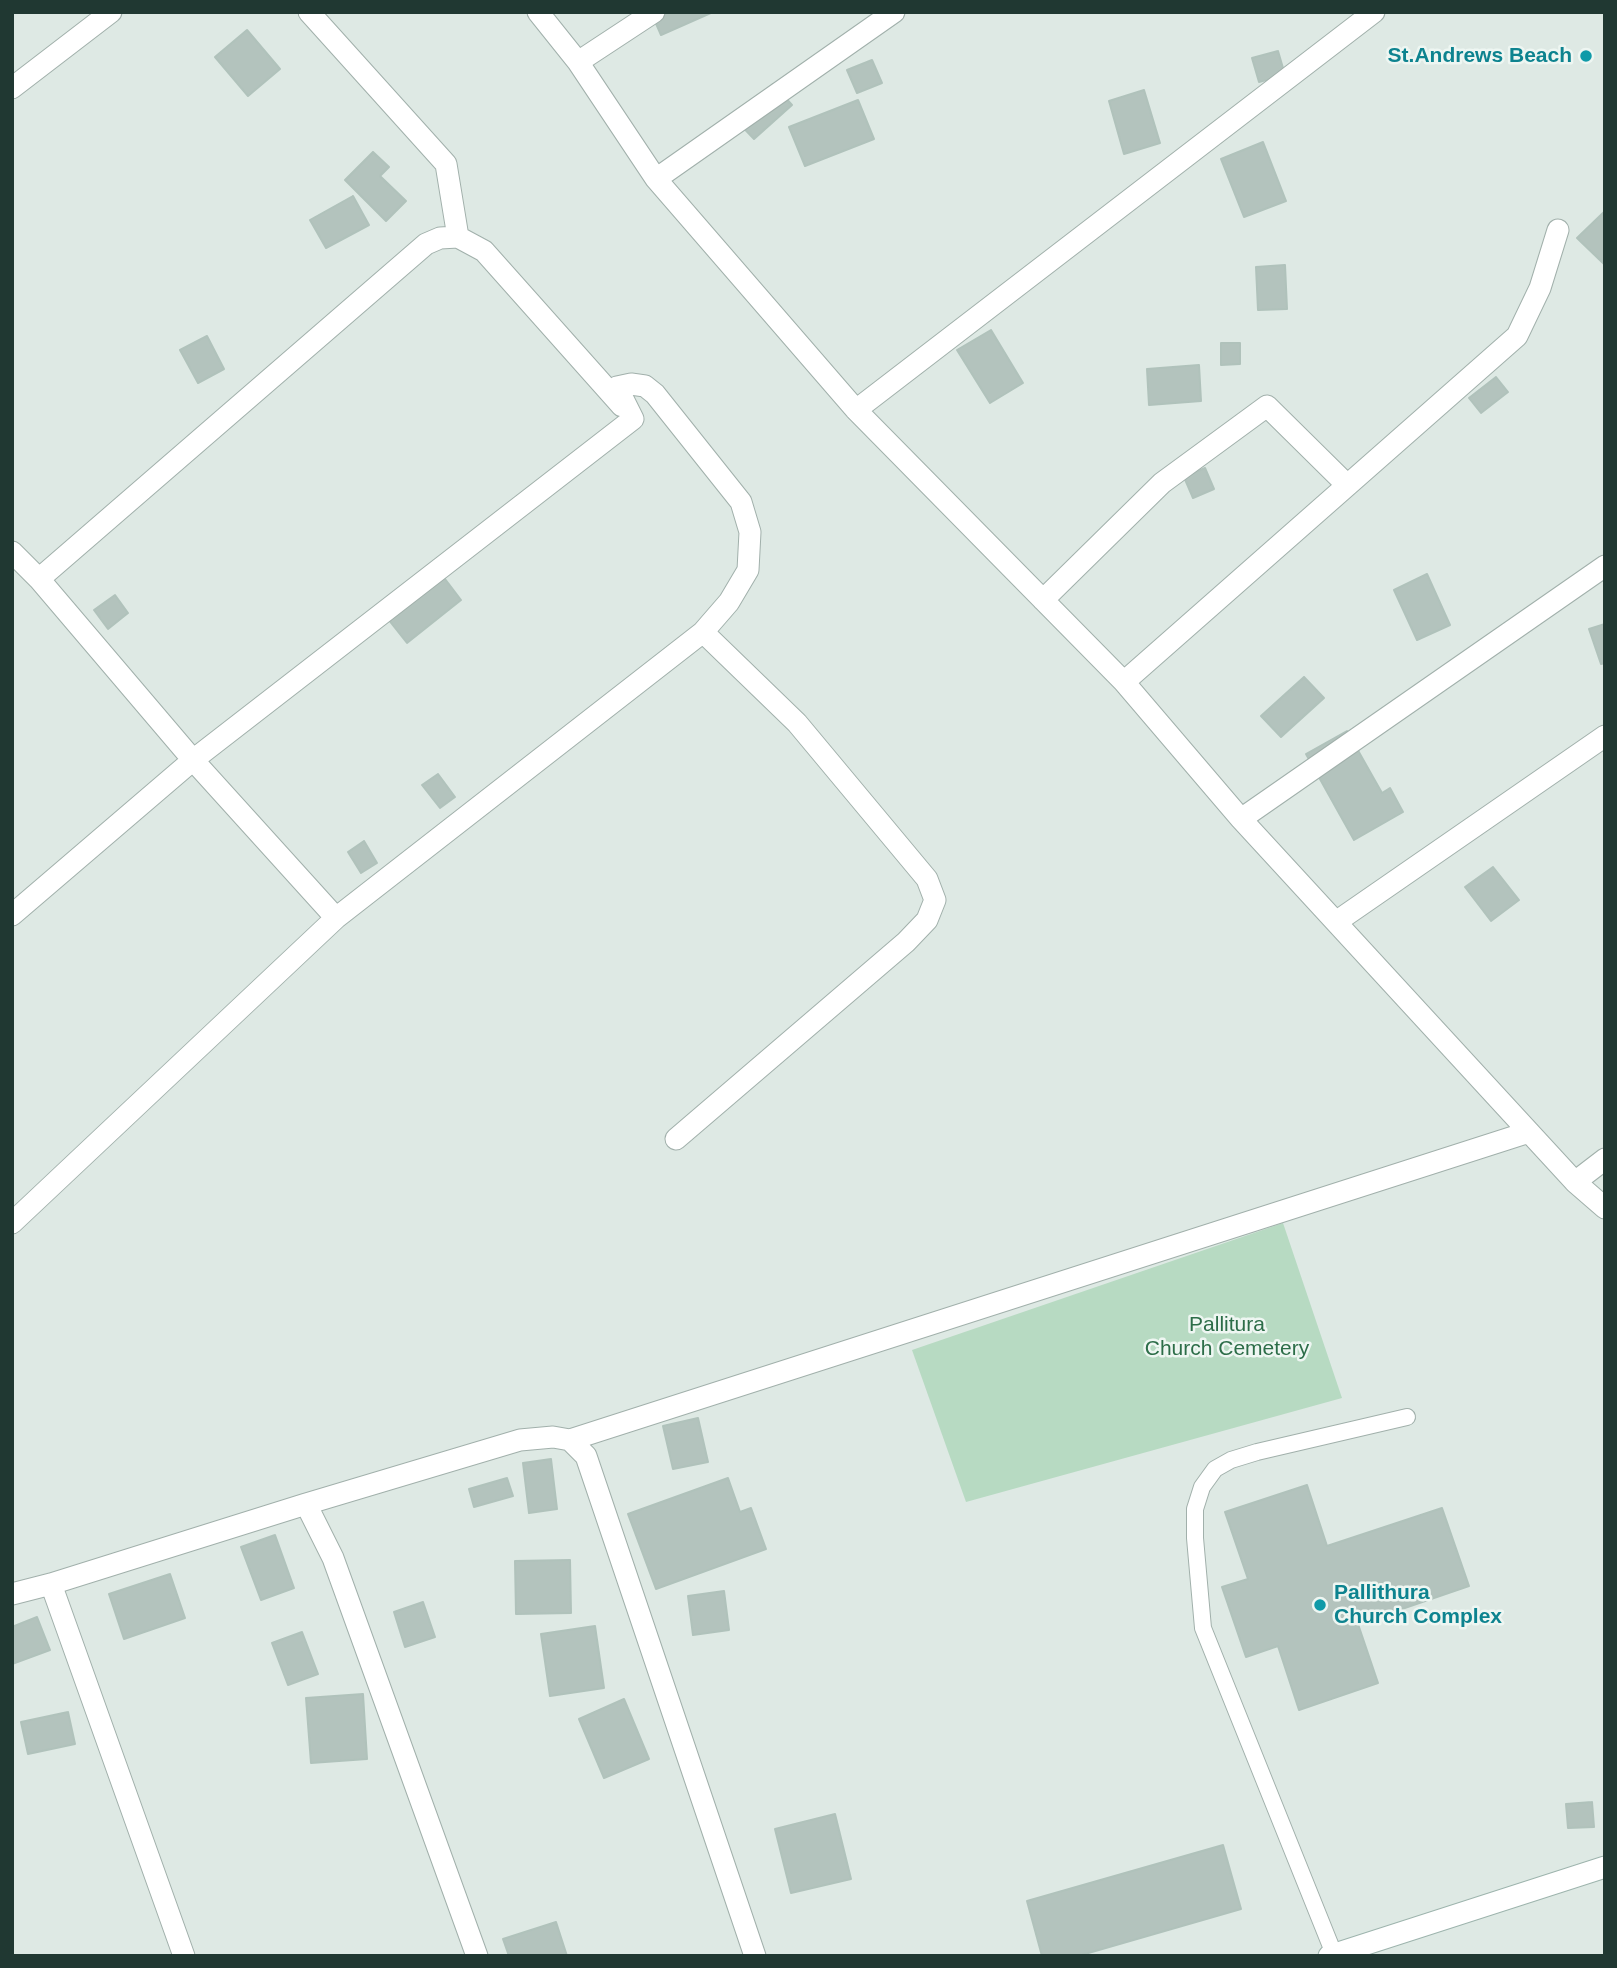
<!DOCTYPE html>
<style>
body{margin:0}
#map{position:relative;width:1617px;height:1968px;overflow:hidden;background:#dee9e4;font-family:Arial,sans-serif}
canvas{display:block}
.frame{position:absolute;inset:0;border:14px solid #203832;pointer-events:none}
</style>
<div id="map">
<canvas width="1617" height="1968"></canvas>
<div class="frame"></div>
</div>
<script>
const ctx = document.querySelector('canvas').getContext('2d');
ctx.lineJoin = 'round';
function fillPath(path, color) {
  ctx.fillStyle = color;
  ctx.fill(path, 'evenodd');
}
function shape(rows) {
  const path = new Path2D();
  for (const r of rows) {
    path.moveTo(r[0], r[1]);
    for (let i = 2; i < r.length; i += 2) path.lineTo(r[i], r[i + 1]);
  }
  return path;
}
function strokePath(path, color, width, dash) {
  ctx.strokeStyle = color;
  ctx.lineWidth = width;
  ctx.lineCap = dash ? 'butt' : 'round';
  ctx.setLineDash(dash || []);
  ctx.stroke(path);
}
function drawText(font, color, halo, rows, align = 'center') {
  ctx.font = font + ' Arial,sans-serif';
  ctx.lineWidth = 5;
  ctx.setLineDash([]);
  ctx.textBaseline = 'middle';
  ctx.strokeStyle = halo;
  ctx.fillStyle = color;
  for (const [text, x, y, turn = 0] of rows) {
    ctx.save();
    ctx.translate(x, y);
    ctx.rotate((+turn || 0) * Math.PI / 180);
    ctx.textAlign = isNaN(turn) ? turn : align;
    if (halo) ctx.strokeText(text, 0, 0);
    ctx.fillText(text, 0, 0);
    ctx.restore();
  }
}
fillPath(shape([
 [1283,1223,1342,1398,966,1502,912,1350]
]), '#b7dac2');
const building = shape([
 [651,12,713,12,661,35,651,12],
 [247,30,280,69,248,96,215,57,247,30],
 [1278,51,1285,75,1259,82,1252,58,1278,51],
 [872,60,882,83,857,93,847,70,872,60],
 [773,84,792,105,754,139,735,119,773,84],
 [1144,90,1160,143,1124,154,1109,101,1144,90],
 [858,100,874,139,805,166,789,127,858,100],
 [1263,142,1286,201,1244,217,1221,159,1263,142],
 [373,152,389,167,380,176,406,201,386,221,345,180,373,152],
 [353,196,369,225,326,248,310,220,353,196],
 [1605,211,1605,265,1577,238,1605,211],
 [1285,265,1287,309,1258,310,1256,267,1285,265],
 [991,330,1023,383,990,403,957,350,991,330],
 [207,336,224,369,198,383,180,350,207,336],
 [1221,343,1240,343,1240,364,1221,365,1221,343],
 [1199,365,1201,401,1149,405,1147,369,1199,365],
 [1496,377,1508,392,1481,413,1469,398,1496,377],
 [1205,468,1214,489,1193,498,1184,477,1205,468],
 [1427,574,1450,625,1417,640,1394,590,1427,574],
 [442,575,461,600,407,643,388,619,442,575],
 [115,595,128,613,108,629,94,610,115,595],
 [1605,624,1605,663,1601,664,1589,629,1605,624],
 [1304,677,1324,698,1281,737,1261,716,1304,677],
 [1347,731,1382,793,1390,788,1403,812,1354,840,1306,754,1347,731],
 [438,774,455,797,440,808,422,785,438,774],
 [364,841,377,863,361,873,348,852,364,841],
 [1493,867,1519,900,1491,921,1465,887,1493,867],
 [698,1418,708,1462,673,1469,663,1426,698,1418],
 [551,1459,557,1509,529,1513,523,1463,551,1459],
 [507,1478,513,1496,474,1507,469,1489,507,1478],
 [728,1478,740,1512,751,1508,766,1549,656,1589,628,1514,728,1478],
 [1307,1485,1327,1546,1442,1508,1469,1586,1358,1624,1378,1683,1299,1710,1278,1646,1246,1657,1222,1587,1248,1579,1225,1512,1307,1485],
 [275,1535,294,1588,261,1600,241,1547,275,1535],
 [570,1560,571,1613,516,1614,515,1561,570,1560],
 [170,1574,185,1618,124,1639,109,1594,170,1574],
 [724,1591,729,1630,693,1635,688,1596,724,1591],
 [423,1602,435,1637,405,1647,394,1612,423,1602],
 [37,1617,50,1650,12,1664,12,1627,37,1617],
 [595,1626,604,1688,550,1696,541,1634,595,1626],
 [302,1632,318,1674,288,1685,272,1643,302,1632],
 [363,1694,367,1759,311,1763,306,1698,363,1694],
 [624,1699,649,1759,604,1778,579,1719,624,1699],
 [68,1712,75,1744,28,1754,21,1722,68,1712],
 [1592,1802,1594,1827,1568,1828,1566,1804,1592,1802],
 [835,1814,851,1879,791,1893,775,1829,835,1814],
 [1223,1845,1241,1909,1078,1956,1042,1956,1027,1901,1223,1845],
 [556,1922,567,1956,509,1956,503,1939,556,1922]
]);
fillPath(building, '#b3c3bd');
strokePath(building, '#b0c2bb', 2);
const lane = shape([
 [1334,1954,1203,1628,1195,1538,1195,1509,1202,1487,1215,1469,1231,1460,1257,1452,1407,1417]
]);
const street = shape([
 [309,12,446,164,458,237],
 [538,12,578,62,656,179,856,410,1124,682,1241,819,1575,1182,1605,1208],
 [578,62,654,12],
 [12,88,111,12],
 [656,179,894,12],
 [856,410,1374,12],
 [12,552,39,579,193,760,336,918],
 [39,579,426,244,440,238,458,237,484,251,622,406],
 [1043,600,1162,483,1267,406,1347,485],
 [1124,682,1517,336,1540,288,1558,230],
 [1241,819,1605,566],
 [12,915,193,760,633,419,617,387,631,384,645,386,655,394,741,502,750,532,748,570,729,602,703,632,336,918,12,1223],
 [1336,922,1605,736],
 [676,1139,906,942,927,920,935,900,927,879,797,723,703,632],
 [1575,1182,1605,1159],
 [570,1440,1529,1132],
 [306,1504,520,1440,553,1437,570,1440,586,1456,755,1956],
 [51,1584,184,1956],
 [12,1594,51,1584,306,1504,333,1558,477,1956]
]);
const secondary = shape([
 [1329,1956,1605,1867]
]);
strokePath(lane, '#a1b0ab', 18);
strokePath(street, '#a1b0ab', 23);
strokePath(secondary, '#9db4ad', 23);
strokePath(lane, '#fff', 16);
strokePath(street, '#fff', 21);
strokePath(secondary, '#fff', 21);
for (const [x, y, r, color] of [
 [1586,56,7,"#0f9aa8"],
 [1320,1605,7,"#0f9aa8"]
]) {
  const dot = new Path2D();
  dot.arc(x, y, r, 0, 2 * Math.PI);
  ctx.fillStyle = color;
  ctx.fill(dot);
  strokePath(dot, '#eef6f2', 2.5);
}
drawText('bold 21px', '#0d838f', '#eef6f2', [
 ["St.Andrews Beach",1572,56],
 ["Pallithura",1334,1593,"left"],
 ["Church Complex",1334,1617,"left"]
], 'right');
drawText('21px', '#2c6d48', '#eef6f2', [
 ["Pallitura",1227,1325],
 ["Church Cemetery",1227,1349]
]);
</script>
